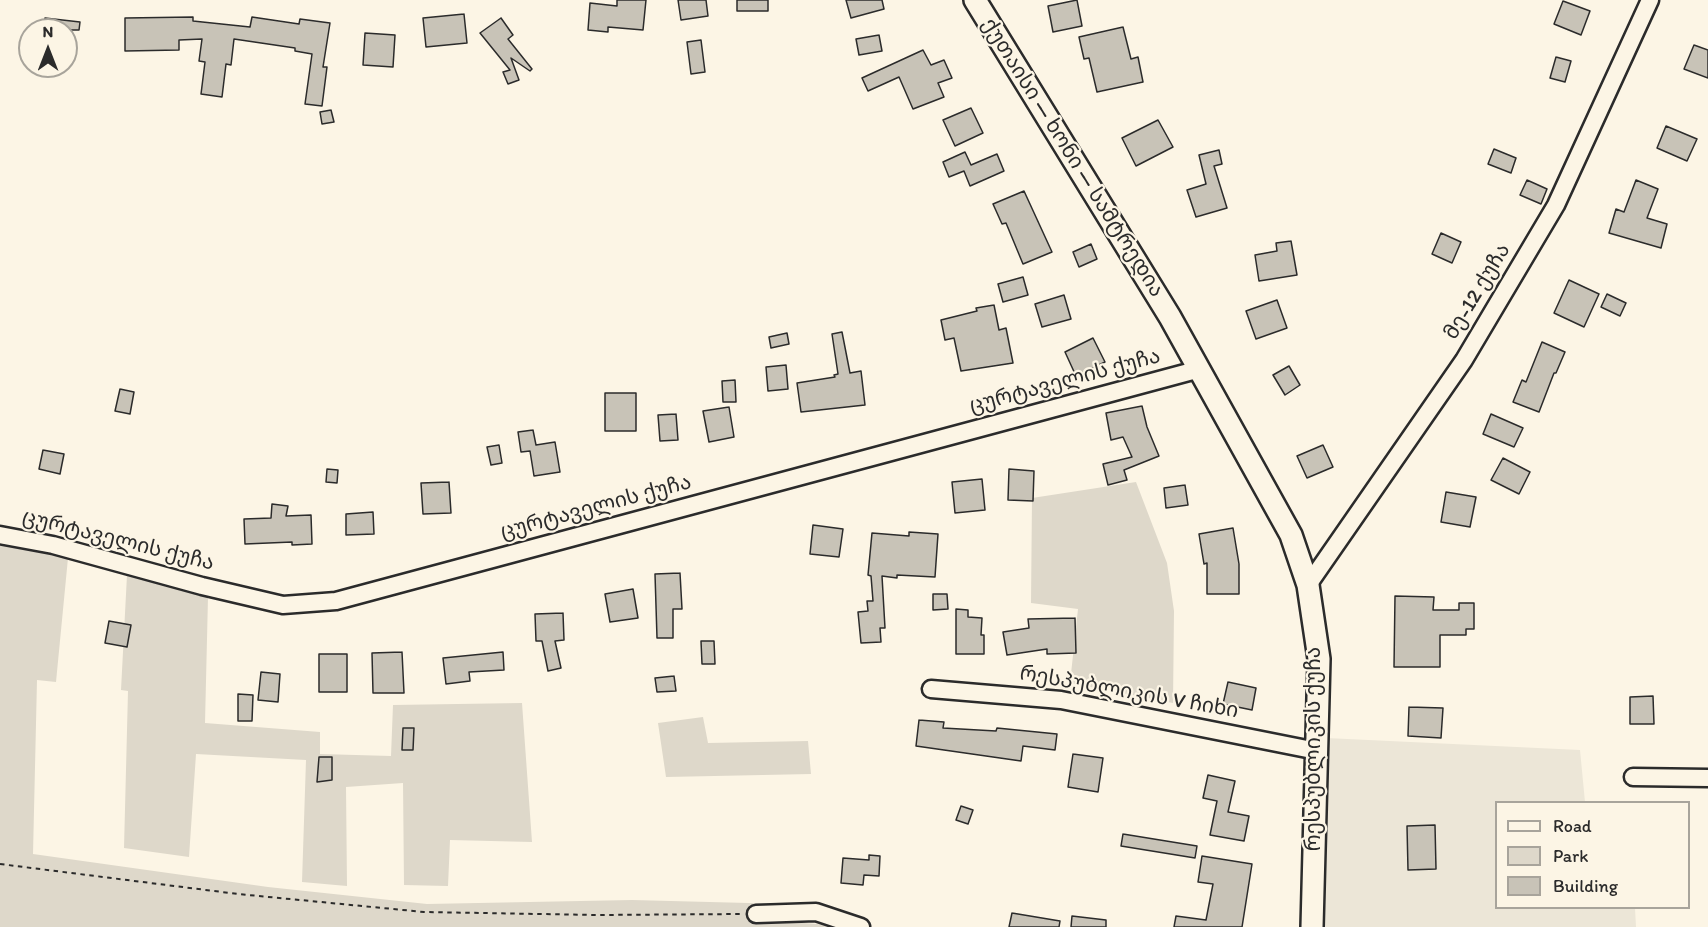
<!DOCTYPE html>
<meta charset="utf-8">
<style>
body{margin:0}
#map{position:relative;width:1708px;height:927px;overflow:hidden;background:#fcf5e5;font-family:Itim,sans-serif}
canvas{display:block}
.legend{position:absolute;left:1495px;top:801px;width:195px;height:108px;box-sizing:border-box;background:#fcf5e5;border:2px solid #a8a49b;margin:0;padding:8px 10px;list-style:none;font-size:18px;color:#2b2b2b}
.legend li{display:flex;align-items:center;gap:12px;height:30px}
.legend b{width:30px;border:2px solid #a8a49b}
.north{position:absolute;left:18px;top:18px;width:60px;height:60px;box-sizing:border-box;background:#fcf5e5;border:2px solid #a8a49b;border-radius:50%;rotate:0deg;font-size:16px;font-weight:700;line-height:24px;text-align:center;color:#2b2b2b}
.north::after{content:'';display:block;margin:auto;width:21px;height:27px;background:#2b2b2b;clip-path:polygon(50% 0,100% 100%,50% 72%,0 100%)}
</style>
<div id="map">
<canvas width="1708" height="927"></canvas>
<ul class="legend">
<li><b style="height:8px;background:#fcf5e5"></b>Road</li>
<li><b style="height:16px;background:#ded8ca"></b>Park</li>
<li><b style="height:16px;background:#c8c3b7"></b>Building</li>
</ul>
<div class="north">N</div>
</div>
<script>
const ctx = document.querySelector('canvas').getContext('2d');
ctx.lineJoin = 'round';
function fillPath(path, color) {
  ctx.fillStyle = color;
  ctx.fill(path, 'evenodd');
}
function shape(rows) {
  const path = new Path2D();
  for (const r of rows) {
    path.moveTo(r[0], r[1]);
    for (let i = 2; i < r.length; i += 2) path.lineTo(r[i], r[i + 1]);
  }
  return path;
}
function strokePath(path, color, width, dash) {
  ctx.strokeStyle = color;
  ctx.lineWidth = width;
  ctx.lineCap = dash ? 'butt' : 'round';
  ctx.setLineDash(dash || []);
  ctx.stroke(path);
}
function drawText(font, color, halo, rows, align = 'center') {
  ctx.font = font + ' Itim,"Noto Sans Georgian",sans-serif';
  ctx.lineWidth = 4.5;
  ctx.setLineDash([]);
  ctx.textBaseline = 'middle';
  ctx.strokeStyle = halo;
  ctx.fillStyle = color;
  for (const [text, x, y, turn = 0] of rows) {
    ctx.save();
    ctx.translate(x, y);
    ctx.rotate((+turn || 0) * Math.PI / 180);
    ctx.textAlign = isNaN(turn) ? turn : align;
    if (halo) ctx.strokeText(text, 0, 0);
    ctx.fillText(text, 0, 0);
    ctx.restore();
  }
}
fillPath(shape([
 [1326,738,1580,750,1585,802,1496,802,1496,908,1635,908,1636,927,1320,927]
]), '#ece6d7');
fillPath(shape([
 [1136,482,1167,563,1174,611,1173,703,1070,683,1078,609,1031,603,1032,498],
 [0,545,68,558,56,682,37,680,33,854,268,887,427,904,632,900,787,904,791,922,830,925,830,927,0,927],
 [127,575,208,597,205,723,320,732,320,754,391,756,393,705,522,703,532,842,450,840,448,886,404,885,403,783,346,787,347,886,302,882,306,760,196,754,189,857,124,848,128,691,121,690],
 [703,717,708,743,808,741,811,774,666,777,658,723]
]), '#ded8ca');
const building = shape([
 [617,0,646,0,643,30,608,27,608,32,588,30,590,3,617,6,617,0],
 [678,0,706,0,708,16,681,20,678,0],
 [737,0,768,0,768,11,737,11,737,0],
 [846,0,882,0,884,9,851,18,846,0],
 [1077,0,1082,26,1053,32,1048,6,1077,0],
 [1563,1,1590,11,1581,35,1554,24,1563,1],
 [464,14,467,43,426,47,423,18,464,14],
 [193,17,193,21,250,27,252,17,299,24,300,19,330,23,323,67,327,67,322,106,305,104,312,54,295,51,295,48,234,39,231,65,226,64,222,97,201,94,205,62,199,61,202,39,179,40,179,50,125,51,125,18,193,17],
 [45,18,80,22,79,30,44,30,45,18],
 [501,18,513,35,508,39,532,69,530,71,511,58,519,80,508,84,503,72,510,70,480,33,501,18],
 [1123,27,1131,59,1138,57,1143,82,1097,92,1089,58,1084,59,1079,37,1123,27],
 [365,33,395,35,393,67,363,65,365,33],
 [879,35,882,51,859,55,856,39,879,35],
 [701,40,705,72,691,74,687,42,701,40],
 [1694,45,1708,50,1708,78,1684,69,1694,45],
 [923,50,931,65,944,60,952,78,938,83,944,97,913,109,899,77,868,91,862,78,923,50],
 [1556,57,1571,61,1565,82,1550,78,1556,57],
 [971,108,983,133,955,146,943,120,971,108],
 [331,110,334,122,322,124,320,112,331,110],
 [1158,120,1173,147,1136,166,1122,138,1158,120],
 [1666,126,1697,139,1687,161,1657,148,1666,126],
 [1494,149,1516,158,1511,173,1488,164,1494,149],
 [1219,150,1222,164,1214,166,1227,208,1196,217,1187,190,1206,184,1199,155,1219,150],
 [965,152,971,165,997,154,1004,171,970,186,964,171,949,177,943,162,965,152],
 [1527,180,1547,189,1541,204,1520,195,1527,180],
 [1636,180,1658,189,1647,218,1667,224,1661,248,1609,233,1616,209,1624,212,1636,180],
 [1024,191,1052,252,1023,264,1006,223,1002,224,993,204,1024,191],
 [1441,233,1461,242,1452,263,1432,254,1441,233],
 [1291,241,1297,275,1259,281,1255,255,1277,251,1276,243,1291,241],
 [1091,244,1097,259,1079,267,1073,252,1091,244],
 [1023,277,1028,295,1003,302,998,284,1023,277],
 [1569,280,1599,294,1584,327,1554,313,1569,280],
 [1607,294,1626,303,1620,316,1601,307,1607,294],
 [1064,295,1071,319,1042,327,1035,304,1064,295],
 [1277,300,1287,328,1256,339,1246,311,1277,300],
 [994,305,999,330,1006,328,1013,363,961,371,954,338,945,340,941,320,977,311,976,308,994,305],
 [842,332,850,373,861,371,865,405,801,412,797,383,835,377,834,375,838,374,832,334,842,332],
 [787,333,789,344,771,348,769,337,787,333],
 [1093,338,1105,362,1076,376,1065,352,1093,338],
 [1542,342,1565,352,1556,373,1554,373,1539,412,1513,402,1522,380,1526,382,1542,342],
 [786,365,788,389,768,391,766,367,786,365],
 [1289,366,1300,385,1285,395,1273,375,1289,366],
 [735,380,736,402,723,402,722,381,735,380],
 [120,389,134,392,130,414,115,411,120,389],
 [605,393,636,393,636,431,605,431,605,393],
 [1142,406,1147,427,1159,456,1124,470,1127,480,1108,485,1103,464,1132,457,1123,437,1111,440,1106,413,1142,406],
 [729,407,734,437,709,442,703,411,729,407],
 [676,414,678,440,660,441,658,415,676,414],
 [1491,414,1523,428,1514,447,1483,434,1491,414],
 [533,430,536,445,555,442,560,472,534,476,530,451,521,452,518,432,533,430],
 [499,445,502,463,491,465,487,447,499,445],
 [1323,445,1333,467,1307,478,1297,456,1323,445],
 [43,450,64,454,60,474,39,469,43,450],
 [1503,458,1530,472,1519,494,1491,480,1503,458],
 [327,469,338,470,337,483,326,482,327,469],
 [1009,469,1034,471,1033,501,1008,500,1009,469],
 [982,479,985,510,955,513,952,482,982,479],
 [449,482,451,513,423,514,421,483,449,482],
 [1185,485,1188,505,1166,508,1164,488,1185,485],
 [1446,492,1476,497,1470,527,1441,522,1446,492],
 [272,504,288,506,286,516,311,515,312,544,292,545,292,542,245,544,244,519,271,518,272,504],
 [373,512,374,534,346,535,346,514,373,512],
 [813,525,843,529,839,557,810,554,813,525],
 [1233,528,1239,564,1239,594,1207,594,1207,563,1204,564,1199,534,1233,528],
 [909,532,938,534,935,577,897,575,897,578,882,576,885,628,880,628,881,642,861,643,858,612,868,611,867,601,873,601,871,576,868,575,872,533,909,536,909,532],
 [680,573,682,609,673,609,673,638,657,638,655,574,680,573],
 [633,589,638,618,610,622,605,594,633,589],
 [933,594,947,594,948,609,933,610,933,594],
 [1395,596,1434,597,1433,610,1459,610,1459,603,1474,603,1474,629,1466,629,1466,635,1440,635,1440,667,1394,667,1395,596],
 [956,609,968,610,968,617,982,618,981,635,984,635,984,654,956,654,956,609],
 [563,613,564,640,555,641,561,668,548,671,542,641,536,641,535,614,563,613],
 [1075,618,1076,653,1047,654,1047,649,1007,655,1003,632,1029,628,1028,619,1075,618],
 [109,621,131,625,127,647,105,643,109,621],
 [701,641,714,641,715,664,702,664,701,641],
 [402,652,404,693,373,693,372,653,402,652],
 [503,652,504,670,469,672,470,681,446,684,443,658,503,652],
 [319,654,347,654,347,692,319,692,319,654],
 [261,672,280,674,278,702,258,700,261,672],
 [674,676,676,691,657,692,655,678,674,676],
 [1228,682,1256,688,1252,710,1223,704,1228,682],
 [238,694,253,695,252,721,238,721,238,694],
 [1653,696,1654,724,1630,724,1630,697,1653,696],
 [1409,707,1443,708,1441,738,1408,736,1409,707],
 [919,720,944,722,943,728,996,731,997,728,1057,734,1055,750,1023,746,1021,761,916,746,919,720],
 [403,728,414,728,413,750,402,750,403,728],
 [1073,754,1103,758,1098,792,1068,787,1073,754],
 [319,757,332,757,332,780,317,782,319,757],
 [1208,775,1235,781,1228,812,1249,816,1244,841,1210,835,1217,801,1203,798,1208,775],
 [961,806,973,810,968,824,956,820,961,806],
 [1435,825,1436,869,1408,870,1407,826,1435,825],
 [1123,834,1197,846,1195,858,1121,846,1123,834],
 [869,855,880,856,879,876,864,875,863,885,841,883,843,858,869,860,869,855],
 [1202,856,1252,864,1242,927,1174,927,1176,916,1206,920,1213,884,1198,882,1202,856],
 [1012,913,1060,921,1059,927,1009,927,1012,913],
 [1072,916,1106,920,1106,927,1071,927,1072,916]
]);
fillPath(building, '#c8c3b7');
strokePath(building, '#2b2b2b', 1.5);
const minor = shape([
 [0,535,53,545,202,586,283,605,336,601,1200,369],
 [1308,585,1464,360,1556,205,1650,0],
 [931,689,1061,700,1317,751],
 [1633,777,1708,778],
 [756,914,816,912,861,927]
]);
const major = shape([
 [975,0,1170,317,1291,535,1308,585,1319,659,1312,927]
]);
strokePath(minor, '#2b2b2b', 21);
strokePath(major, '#2b2b2b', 26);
strokePath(shape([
 [0,864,238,894,424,912,597,915,742,914]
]), '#2b2b2b', 2, [4.5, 4.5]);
strokePath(minor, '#fcf5e5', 16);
strokePath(major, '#fcf5e5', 21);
drawText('21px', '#2b2b2b', '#fcf5e5', [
 ["ქუთაისი — ხონი — სამტრედია",1072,158,58],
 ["მე-12 ქუჩა",1478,292,-59],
 ["ცურტაველის ქუჩა",1065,382,-15],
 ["ცურტაველის ქუჩა",596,508,-15],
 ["ცურტაველის ქუჩა",118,541,14],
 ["რესპუბლიკის V ჩიხი",1129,693,10],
 ["რესპუბლიკის ქუჩა",1315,749,-90]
]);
</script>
